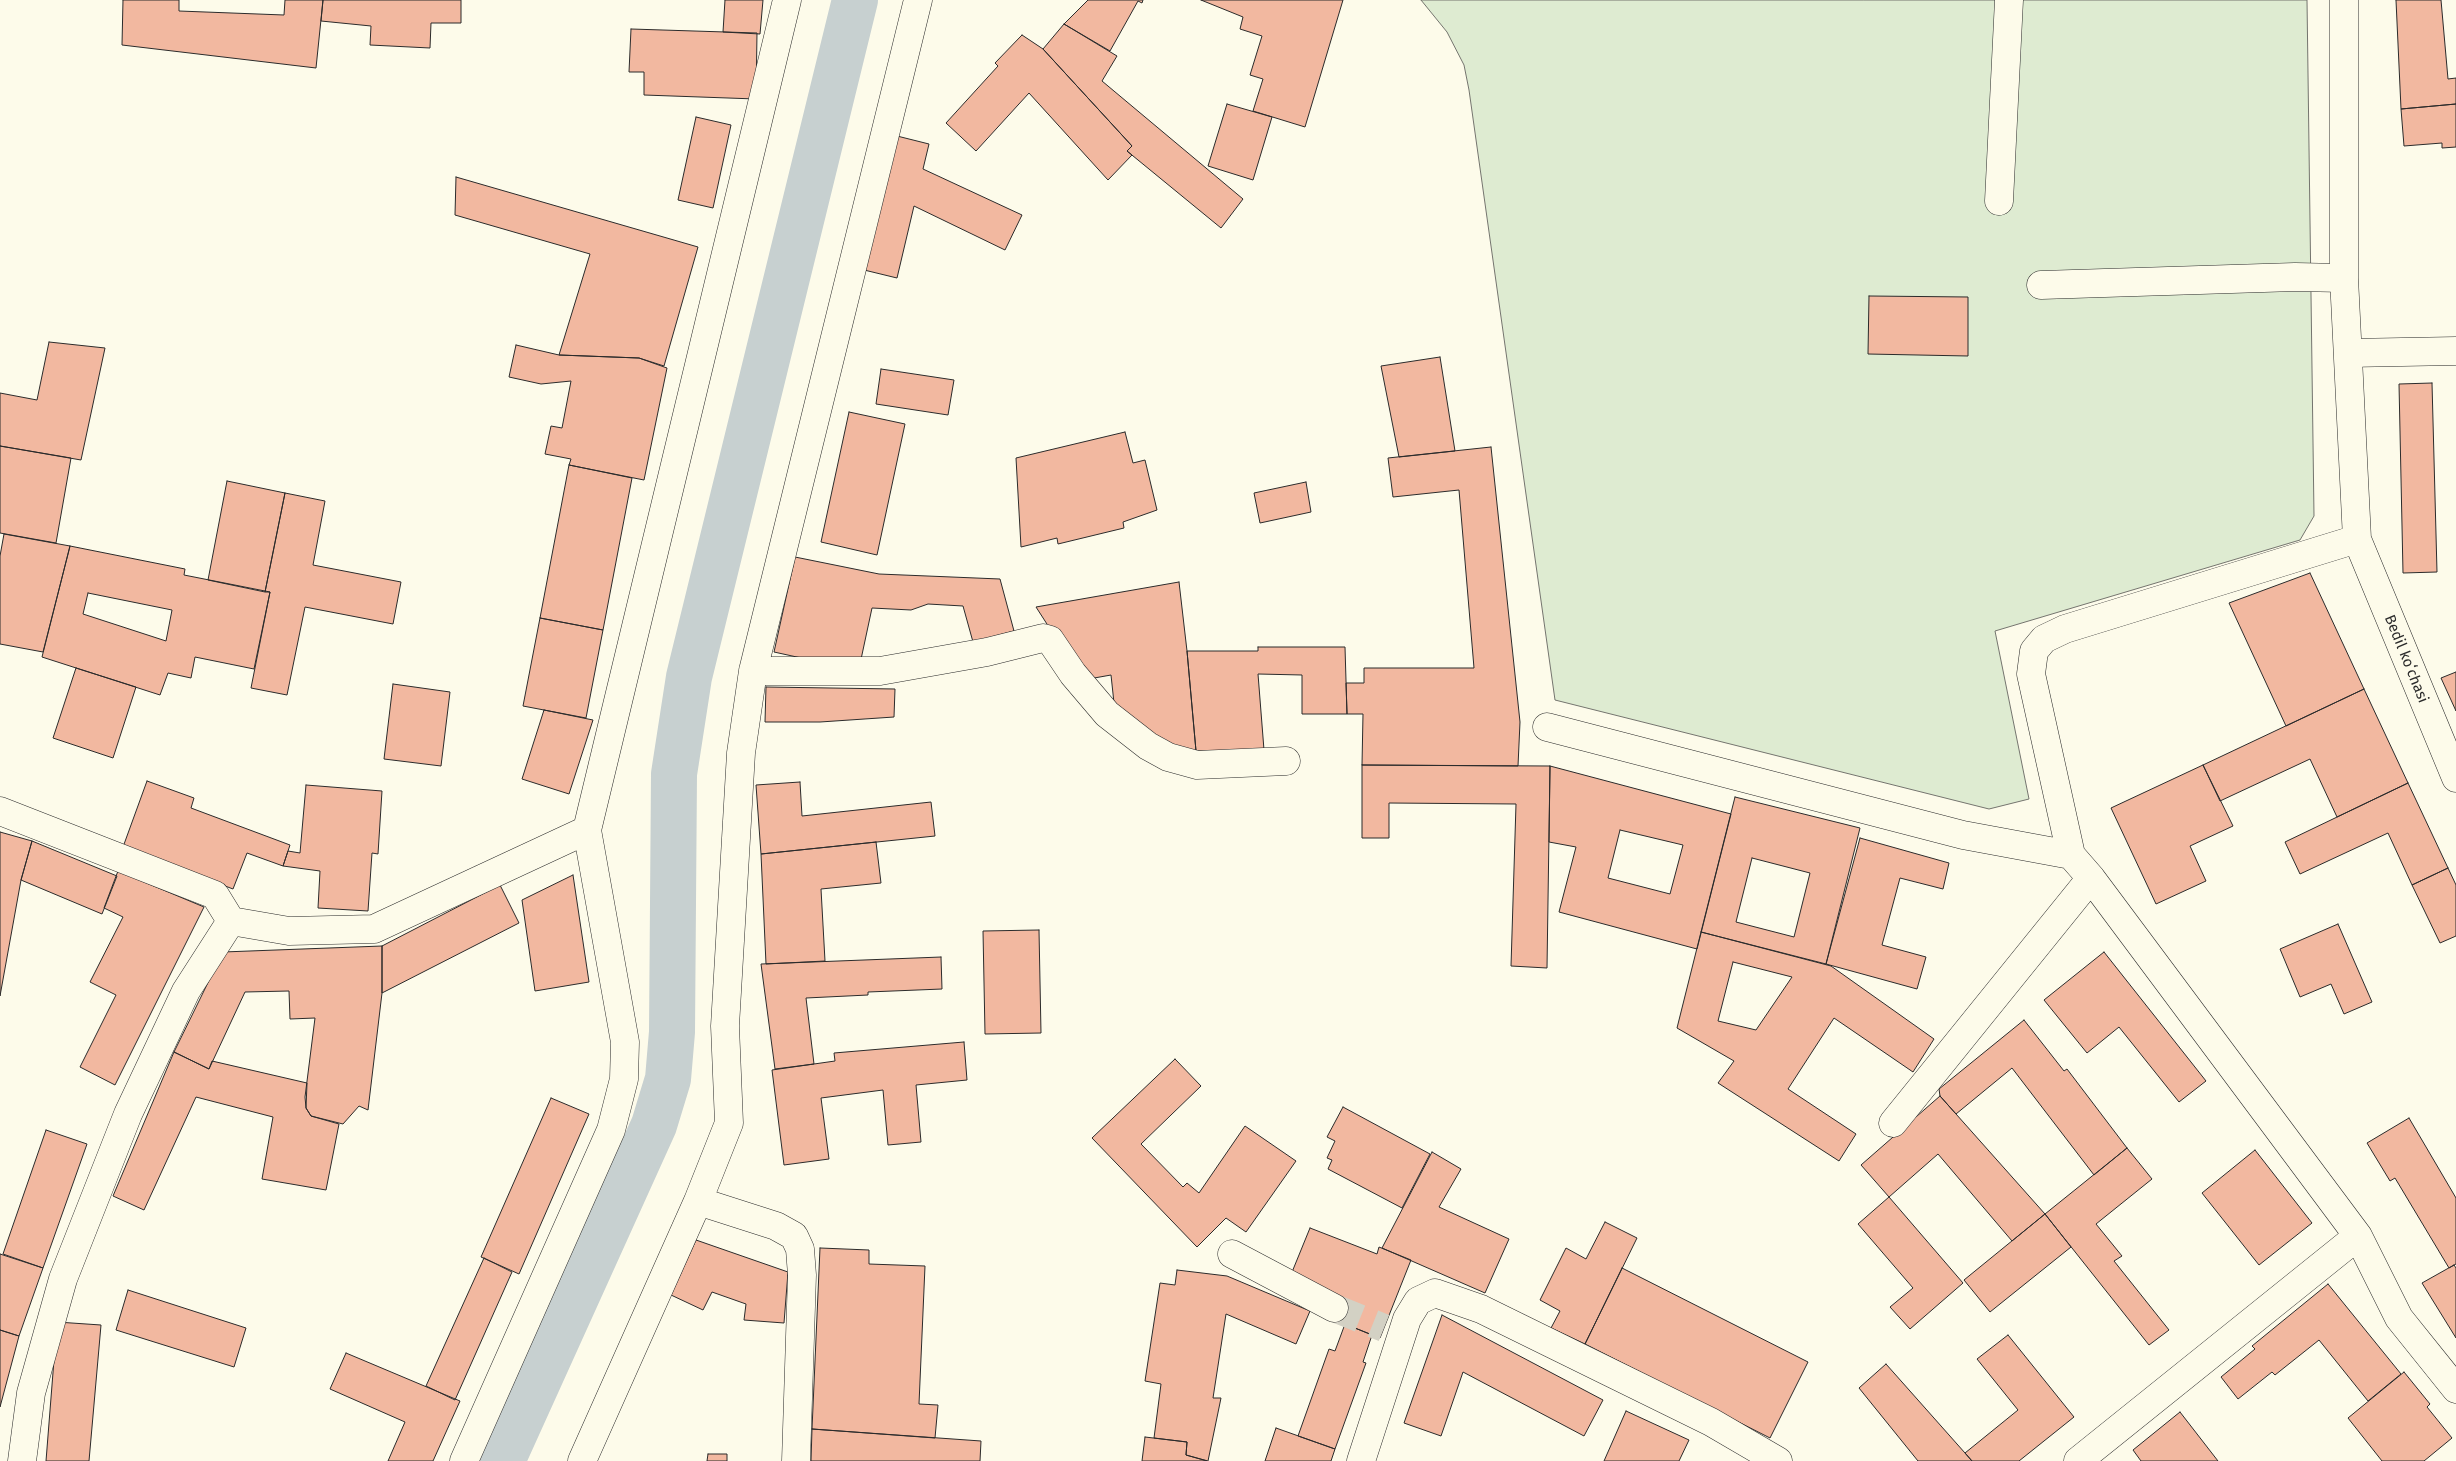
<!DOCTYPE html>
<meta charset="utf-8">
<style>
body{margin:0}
canvas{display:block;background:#fdfbea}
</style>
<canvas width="2456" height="1461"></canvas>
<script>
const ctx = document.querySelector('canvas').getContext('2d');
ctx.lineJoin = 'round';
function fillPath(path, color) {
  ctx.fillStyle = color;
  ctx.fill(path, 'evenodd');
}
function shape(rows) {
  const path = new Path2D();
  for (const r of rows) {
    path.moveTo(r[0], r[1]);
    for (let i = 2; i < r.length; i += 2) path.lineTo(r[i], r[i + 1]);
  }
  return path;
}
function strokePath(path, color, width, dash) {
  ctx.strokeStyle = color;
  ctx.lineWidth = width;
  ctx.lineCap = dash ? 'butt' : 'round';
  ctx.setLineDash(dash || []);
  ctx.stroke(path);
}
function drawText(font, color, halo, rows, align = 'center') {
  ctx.font = font + ' "Fira Sans",sans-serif';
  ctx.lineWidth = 4;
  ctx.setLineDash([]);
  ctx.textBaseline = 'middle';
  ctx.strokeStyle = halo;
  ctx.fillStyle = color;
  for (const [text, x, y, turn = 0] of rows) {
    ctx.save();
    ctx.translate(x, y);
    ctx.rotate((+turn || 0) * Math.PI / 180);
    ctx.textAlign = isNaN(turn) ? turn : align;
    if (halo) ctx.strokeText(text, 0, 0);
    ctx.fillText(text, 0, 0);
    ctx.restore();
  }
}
const green = shape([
 [1421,0,2307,0,2314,516,2300,540,1995,631,2029,799,1989,809,1555,700,1469,90,1464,65,1447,32,1421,0]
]);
fillPath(green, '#deebd1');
strokePath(green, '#74746e', 1);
strokePath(shape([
 [502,1461,654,1125,668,1079,672,1032,674,774,689,677,855,0]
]), '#c7d0d0', 46);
const building = shape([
 [123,0,179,0,179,11,284,15,285,0,323,0,316,68,122,45,123,0],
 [323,0,461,0,461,23,431,23,430,48,370,45,371,26,321,21,323,0],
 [725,0,763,0,760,34,723,32,725,0],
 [1088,0,1143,0,1142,3,1138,1,1110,51,1064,24,1088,0],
 [1201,0,1343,0,1305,127,1253,111,1263,79,1250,75,1262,36,1240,29,1243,17,1201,0],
 [2396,0,2441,0,2448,79,2456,78,2456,104,2401,109,2396,0],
 [1064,24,1117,56,1102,81,1243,199,1221,228,1127,151,1132,146,1043,49,1064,24],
 [631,29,757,33,756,99,644,95,644,72,629,72,631,29],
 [1022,35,1043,49,1132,146,1127,151,1132,155,1108,180,1029,93,976,151,946,123,998,66,995,63,1022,35],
 [1227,104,1272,117,1253,180,1208,166,1227,104],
 [2456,104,2456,147,2442,148,2442,143,2404,146,2401,109,2456,104],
 [696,117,731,125,713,208,678,200,696,117],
 [893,135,929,144,923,169,1022,215,1005,250,914,206,897,278,860,269,893,135],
 [456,177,698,247,664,366,639,358,559,355,590,254,455,215,456,177],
 [1869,296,1968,297,1968,356,1868,354,1869,296],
 [49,342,105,348,81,460,0,446,0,393,37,400,49,342],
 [516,345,559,355,639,358,667,368,644,480,569,465,571,459,545,454,551,426,562,428,571,381,541,384,509,377,516,345],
 [1440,357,1455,451,1399,457,1381,366,1440,357],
 [881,369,954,380,948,415,876,404,881,369],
 [2432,383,2437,572,2403,573,2399,384,2432,383],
 [849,412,905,424,877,555,821,542,849,412],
 [1125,432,1133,463,1145,460,1157,510,1123,522,1124,528,1058,544,1057,538,1021,547,1016,458,1125,432],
 [0,446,71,458,56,543,0,533,0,446],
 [1491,447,1520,722,1518,766,1362,765,1363,714,1347,714,1346,683,1364,683,1364,668,1474,668,1459,490,1393,497,1388,458,1491,447],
 [569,465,632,478,603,630,540,618,569,465],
 [227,481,285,493,265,592,208,580,227,481],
 [1306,482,1311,512,1260,523,1254,493,1306,482],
 [285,493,325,501,313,565,401,582,393,624,305,607,287,695,251,688,270,592,265,592,285,493],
 [4,534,70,546,43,652,0,644,0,556,4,534],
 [70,546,185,569,184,575,270,592,254,669,195,657,191,678,168,673,160,695,42,657,70,546],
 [88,593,172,610,166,641,83,614,88,593],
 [795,557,879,574,1000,579,1014,631,973,642,963,606,928,604,911,610,872,608,860,664,815,661,774,652,795,557],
 [2310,573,2364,689,2286,726,2229,603,2310,573],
 [1179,582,1187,651,1196,751,1174,751,1114,703,1111,675,1083,680,1036,607,1179,582],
 [540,618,603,630,586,718,523,706,540,618],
 [1258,647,1345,647,1347,714,1302,714,1302,675,1258,674,1264,750,1196,751,1187,651,1258,651,1258,647],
 [76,668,136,687,113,758,53,738,76,668],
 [2456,672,2456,711,2441,678,2456,672],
 [393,684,450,692,441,766,384,759,393,684],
 [766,687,895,689,894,717,820,722,765,722,766,687],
 [2364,689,2408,783,2337,817,2310,759,2220,801,2203,765,2364,689],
 [544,710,593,720,569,794,522,779,544,710],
 [1362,765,1550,766,1547,968,1511,966,1516,804,1389,803,1389,838,1362,838,1362,765],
 [2203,765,2233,826,2190,846,2206,881,2156,904,2111,808,2203,765],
 [1550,766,1731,814,1697,949,1559,912,1576,847,1549,842,1550,766],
 [1620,830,1683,845,1670,894,1608,878,1620,830],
 [147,781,194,798,191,808,290,845,283,866,247,853,233,889,123,847,147,781],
 [800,782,802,816,931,802,935,836,761,854,756,785,800,782],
 [2408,783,2448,868,2412,885,2388,833,2300,874,2285,842,2408,783],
 [306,785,382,791,378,854,372,853,368,911,318,908,320,871,283,866,288,851,300,853,306,785],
 [1735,797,1860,828,1826,964,1701,932,1735,797],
 [1752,858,1810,873,1794,937,1736,922,1752,858],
 [0,832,32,841,21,880,0,996,0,832],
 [1860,838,1949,863,1943,889,1900,878,1882,945,1926,957,1917,989,1826,964,1860,838],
 [32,841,117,876,102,914,21,880,32,841],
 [876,842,881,883,821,889,825,961,766,964,761,854,876,842],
 [2448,868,2456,885,2456,936,2440,943,2412,885,2448,868],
 [118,871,204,907,115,1085,80,1067,116,995,90,982,123,917,104,908,118,871],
 [573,875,589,982,535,991,522,900,573,875],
 [500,885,519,923,382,993,382,946,500,885],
 [2338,924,2372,1002,2344,1014,2331,984,2300,997,2280,949,2338,924],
 [1039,930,1041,1033,985,1034,983,931,1039,930],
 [1701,932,1831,966,1934,1039,1913,1072,1834,1018,1788,1089,1856,1134,1839,1161,1718,1083,1734,1061,1677,1028,1701,932],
 [1733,962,1792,977,1756,1030,1718,1021,1733,962],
 [382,946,382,993,368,1110,359,1106,343,1124,311,1116,306,1108,305,1097,315,1018,290,1019,289,991,245,992,209,1069,174,1052,223,952,382,946],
 [2104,952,2206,1081,2179,1102,2119,1027,2087,1053,2044,1000,2104,952],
 [941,957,942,989,868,992,868,995,806,998,814,1064,775,1069,761,964,941,957],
 [2024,1020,2064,1071,2067,1069,2127,1148,2094,1175,2012,1068,1956,1114,1940,1096,1939,1089,2024,1020],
 [964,1042,967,1080,916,1085,921,1142,888,1145,883,1090,821,1098,829,1159,784,1165,772,1070,835,1061,834,1053,964,1042],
 [174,1052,209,1069,212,1061,307,1083,306,1108,311,1116,339,1124,326,1190,262,1179,273,1117,196,1097,144,1210,113,1196,174,1052],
 [1175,1059,1201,1086,1141,1144,1183,1187,1187,1183,1199,1193,1245,1126,1296,1161,1246,1232,1226,1218,1197,1247,1092,1138,1175,1059],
 [1940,1096,2045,1214,2012,1241,1938,1154,1889,1197,1861,1165,1940,1096],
 [551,1098,589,1114,519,1274,481,1257,551,1098],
 [1343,1107,1430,1154,1402,1208,1328,1169,1332,1160,1327,1158,1335,1141,1327,1137,1343,1107],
 [2409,1118,2456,1198,2456,1264,2449,1268,2395,1178,2390,1181,2367,1143,2409,1118],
 [46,1130,87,1144,43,1268,3,1254,46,1130],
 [2127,1148,2152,1179,2096,1224,2122,1256,2114,1261,2169,1330,2149,1345,2045,1214,2127,1148],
 [2255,1150,2312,1223,2259,1265,2202,1193,2255,1150],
 [1432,1152,1461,1169,1439,1207,1509,1239,1485,1293,1382,1248,1432,1152],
 [1889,1197,1963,1283,1910,1329,1890,1307,1913,1288,1858,1224,1889,1197],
 [2045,1214,2071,1247,1990,1312,1964,1280,2045,1214],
 [1605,1222,1637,1238,1585,1344,1551,1328,1560,1311,1540,1300,1566,1248,1586,1259,1605,1222],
 [1310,1228,1377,1254,1379,1247,1411,1260,1380,1338,1330,1318,1290,1277,1310,1228],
 [696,1240,788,1272,784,1323,744,1320,746,1304,712,1292,703,1310,671,1295,696,1240],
 [820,1248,869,1250,869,1264,925,1266,919,1404,938,1405,935,1438,812,1429,820,1248],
 [0,1254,43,1268,19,1336,0,1330,0,1254],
 [484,1258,512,1272,455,1400,426,1386,484,1258],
 [2454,1265,2456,1268,2456,1338,2422,1283,2454,1265],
 [1622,1268,1808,1362,1770,1438,1585,1344,1622,1268],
 [1177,1270,1227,1276,1310,1311,1296,1344,1226,1314,1213,1398,1221,1398,1208,1461,1186,1455,1187,1442,1154,1438,1161,1384,1145,1381,1160,1283,1175,1285,1177,1270],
 [2328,1284,2401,1374,2368,1401,2319,1340,2275,1375,2272,1372,2238,1399,2221,1377,2255,1349,2252,1346,2328,1284],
 [128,1290,246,1328,234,1367,116,1330,128,1290],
 [1442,1315,1603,1400,1584,1436,1463,1372,1441,1436,1404,1423,1442,1315],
 [57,1322,101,1325,89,1461,46,1461,57,1322],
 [1345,1324,1372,1335,1363,1362,1366,1363,1335,1449,1298,1436,1329,1349,1335,1351,1345,1324],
 [0,1330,19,1336,0,1407,0,1330],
 [2008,1335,2074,1417,2019,1461,1972,1461,1965,1453,2018,1410,1977,1359,2008,1335],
 [346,1353,460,1401,433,1461,388,1461,405,1422,330,1389,346,1353],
 [1886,1364,1965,1453,1972,1461,1918,1461,1859,1388,1886,1364],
 [2404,1372,2430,1404,2427,1407,2452,1438,2424,1461,2382,1461,2348,1418,2404,1372],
 [1626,1411,1689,1440,1679,1461,1604,1461,1626,1411],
 [2180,1412,2218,1461,2141,1461,2133,1450,2180,1412],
 [1276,1428,1335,1449,1331,1461,1265,1461,1276,1428],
 [812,1429,981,1441,980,1461,811,1461,812,1429],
 [1145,1437,1187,1442,1186,1455,1207,1461,1142,1461,1145,1437],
 [708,1454,727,1454,727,1461,707,1461,708,1454]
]);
fillPath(building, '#f2b8a0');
strokePath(building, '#2b2b2b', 1);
strokePath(shape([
 [1334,1308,1384,1328]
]), '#d3d1c4', 28, [28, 14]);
const minor = shape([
 [2344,0,2344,278,2357,539,2456,778],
 [1999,201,2009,0],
 [2041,285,2295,277,2344,278],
 [2348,353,2456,351],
 [2357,539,2065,629,2044,639,2034,651,2031,674,2071,855,2091,878,2358,1236,2399,1318,2456,1389],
 [753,671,880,671,987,652,1043,638,1050,640,1073,674,1107,714,1148,746,1168,757,1197,765,1286,761],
 [1547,727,1963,835,2071,855],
 [0,811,215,895,231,921,289,931,374,929,587,830,787,0],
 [1893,1123,2091,878],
 [1232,1254,1334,1308],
 [22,1461,31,1393,63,1279,128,1114,186,991,231,921],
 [464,1461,611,1130,624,1079,625,1042,587,830],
 [582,1461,698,1201],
 [796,1461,802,1275,800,1249,794,1236,776,1226,698,1201,729,1123,725,1026,741,753,753,671,918,0],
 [1361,1461,1407,1319,1418,1301,1435,1293,1481,1309,1711,1422,1778,1461],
 [2078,1461,2358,1236]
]);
strokePath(minor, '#2b2b2b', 29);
strokePath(minor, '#fdfbea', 28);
drawText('15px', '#2b2b2b', '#fdfbea', [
 ["Bedil koʻchasi",2406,659,68]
]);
</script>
